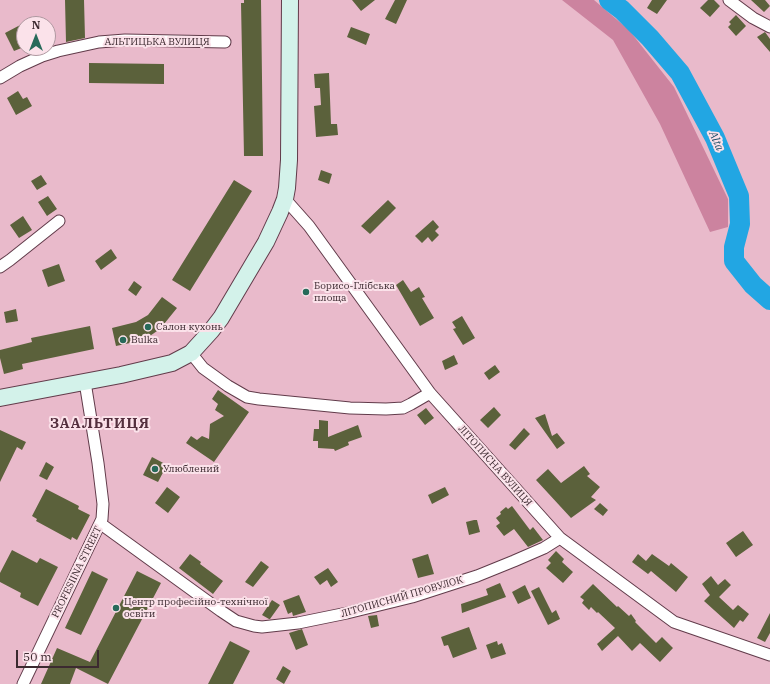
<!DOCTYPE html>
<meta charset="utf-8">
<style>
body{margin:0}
#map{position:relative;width:770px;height:684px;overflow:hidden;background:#e9bacb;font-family:"IBM Plex Serif",serif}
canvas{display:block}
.north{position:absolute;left:16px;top:16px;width:40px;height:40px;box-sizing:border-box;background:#fbe2ea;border:1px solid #af98a0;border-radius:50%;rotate:0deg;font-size:11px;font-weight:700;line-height:16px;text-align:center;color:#3c2a30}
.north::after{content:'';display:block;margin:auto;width:14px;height:18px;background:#276a5a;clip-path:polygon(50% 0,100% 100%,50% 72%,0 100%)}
.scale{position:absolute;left:16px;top:650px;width:83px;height:18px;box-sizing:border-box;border:2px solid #3c2a30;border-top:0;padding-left:5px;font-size:12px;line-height:14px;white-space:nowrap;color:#3c2a30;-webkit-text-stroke:3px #fbe2ea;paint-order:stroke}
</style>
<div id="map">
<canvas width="770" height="684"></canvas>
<div class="north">N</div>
<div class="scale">50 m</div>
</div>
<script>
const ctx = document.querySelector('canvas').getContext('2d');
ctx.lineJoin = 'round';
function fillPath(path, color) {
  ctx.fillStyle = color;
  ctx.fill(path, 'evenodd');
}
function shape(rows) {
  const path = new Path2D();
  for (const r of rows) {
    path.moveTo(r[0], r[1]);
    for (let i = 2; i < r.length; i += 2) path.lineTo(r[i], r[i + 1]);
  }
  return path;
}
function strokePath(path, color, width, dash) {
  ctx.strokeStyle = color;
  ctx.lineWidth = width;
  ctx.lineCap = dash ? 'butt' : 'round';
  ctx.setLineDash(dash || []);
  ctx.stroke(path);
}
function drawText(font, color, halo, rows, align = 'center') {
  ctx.font = font + ' "IBM Plex Serif",serif';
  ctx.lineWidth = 4;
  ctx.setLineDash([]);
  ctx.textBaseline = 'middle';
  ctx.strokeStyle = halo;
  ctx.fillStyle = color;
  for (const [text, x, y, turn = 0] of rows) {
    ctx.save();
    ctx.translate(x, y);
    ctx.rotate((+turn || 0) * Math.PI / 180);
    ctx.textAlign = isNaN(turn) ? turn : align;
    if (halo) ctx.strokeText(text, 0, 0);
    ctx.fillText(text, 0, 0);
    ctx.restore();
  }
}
fillPath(shape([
 [562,0,594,0,629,30,674,87,728,199,728,227,710,232,660,124,613,40]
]), '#cc839f');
strokePath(shape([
 [609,0,622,10,650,38,680,73,715,138,739,196,740,224,734,247,734,261,753,285,770,300]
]), '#22a6e3', 20);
fillPath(shape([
 [65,0,84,0,85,38,66,42],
 [244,0,261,0,263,156,244,156,241,3,244,3],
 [352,0,375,0,361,11],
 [395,0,407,0,396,24,385,19],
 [652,0,667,0,657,14,647,8],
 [708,0,714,0,720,6,710,17,700,8],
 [751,0,765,0,770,6,764,12],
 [736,15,746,26,736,36,728,27,731,24,729,22],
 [24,23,24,47,14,51,5,33],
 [351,27,370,34,366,45,347,37],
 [765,32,770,39,770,52,757,37],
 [89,63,164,64,164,84,89,83],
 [329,73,331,124,337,124,338,135,316,137,314,106,321,105,320,88,315,88,314,74],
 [18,91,23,99,27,97,32,106,16,115,7,98],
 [321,170,332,174,329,184,318,180],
 [41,175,47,184,37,190,31,181],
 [234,180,252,191,190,291,172,280],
 [48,196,57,209,47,216,38,202],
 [388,200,396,208,370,234,361,226],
 [23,216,32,230,19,238,10,225],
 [433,220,439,227,435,231,439,235,432,242,428,237,422,243,415,236],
 [111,249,117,258,101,270,95,261],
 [59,264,65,281,48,287,42,270],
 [403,280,411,292,419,287,425,297,422,298,434,318,420,326,396,285],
 [134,281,142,287,136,296,128,290],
 [162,297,177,308,160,329,144,340,116,346,112,328,136,322,148,315],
 [16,309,18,321,6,323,4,312],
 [462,316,475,338,463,345,453,329,456,328,452,322],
 [90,326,94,349,22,364,23,369,4,374,0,358,0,350,32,342,31,338],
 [454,355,458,364,445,370,442,361],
 [495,365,500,372,489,380,484,373],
 [218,390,249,412,214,462,186,443,191,436,197,440,202,436,209,439,210,424,224,416,215,410,218,404,212,399],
 [494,407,501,415,488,428,480,420],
 [426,408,434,418,425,425,417,415],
 [545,414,552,436,557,433,565,443,557,449,535,418],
 [319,420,328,421,328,437,358,425,362,437,348,442,349,445,335,451,334,449,318,448,318,441,313,441,314,429,319,429],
 [524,428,530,434,515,450,509,445],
 [0,430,26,442,22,450,17,447,0,482],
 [152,457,167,465,158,482,143,475],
 [46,462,54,467,47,480,39,476],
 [584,466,590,474,587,476,600,487,591,497,596,500,571,518,536,480,548,469,561,483],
 [167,487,180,497,168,513,155,503],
 [445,487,449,495,432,504,428,495],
 [46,489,79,506,78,509,90,515,77,540,72,537,71,540,36,521,37,519,32,516],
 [600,503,608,510,603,516,594,509],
 [512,506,530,530,533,527,543,540,528,547,514,529,504,536,496,526,500,523,496,518,501,514,500,512,506,507,508,509],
 [474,520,477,520,480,532,469,535,466,522],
 [743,531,753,545,736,557,726,543],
 [12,550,37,563,40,558,58,567,38,606,20,597,21,593,0,582,0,573],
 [556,551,564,559,562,562,573,572,563,583,546,568,551,563,548,560],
 [190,554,201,562,200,564,223,581,213,594,179,568],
 [428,554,434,574,418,578,412,559],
 [638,554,646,561,652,554,669,566,671,563,688,577,676,592,651,571,648,574,632,562],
 [261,561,269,567,253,587,245,582],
 [328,568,338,582,331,587,327,580,320,585,314,577],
 [92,571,108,579,81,635,65,628],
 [137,571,161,583,108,684,76,668,70,684,41,684,57,648,90,662],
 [711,576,718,585,725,579,731,585,719,597,733,610,738,605,749,614,743,622,740,620,734,628,704,601,710,595,702,584],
 [500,583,506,597,462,613,461,604,488,595,486,589],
 [593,584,617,607,618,606,629,616,631,614,636,621,635,622,656,643,662,637,673,648,660,662,640,643,632,651,618,636,602,651,597,644,615,628,598,612,597,613,591,607,589,610,582,603,584,600,580,597],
 [525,585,531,598,518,604,512,592],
 [539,587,552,613,556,610,560,619,548,625,531,591],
 [299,595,306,612,293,616,292,612,288,614,283,601],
 [272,600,280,605,270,619,269,619,262,615],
 [770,613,770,633,765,642,757,638],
 [377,615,379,626,371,628,368,616],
 [469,627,477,649,453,658,448,645,444,646,441,637],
 [302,629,308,645,296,650,289,633],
 [230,641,250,651,233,684,208,684],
 [497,641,498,645,502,643,506,654,491,659,486,645],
 [283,666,291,671,284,684,276,679]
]), '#5b613b');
const minor = shape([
 [729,0,753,18,770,27],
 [0,78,20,66,42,56,58,51,99,42,125,40,225,42],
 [285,199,309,226,430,393,560,538,674,622,770,655],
 [0,267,10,260,59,221],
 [191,353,203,368,228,386,247,397,259,399,350,408,386,409,403,408,411,404,430,393],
 [101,524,221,611,236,621,254,626,262,627,298,623,347,613,412,597,477,576,514,561,544,548,560,538],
 [23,684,102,519,103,504,98,463,85,382]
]);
const secondary = shape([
 [0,398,121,375,172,363,191,353,211,331,221,318,266,242,280,212,285,199,287,188,289,160,290,0]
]);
strokePath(minor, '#613b4a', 13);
strokePath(secondary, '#613b4a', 18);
strokePath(minor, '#fff', 11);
strokePath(secondary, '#d3f2ea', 16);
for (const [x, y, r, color] of [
 [306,292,4,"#276a5a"],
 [148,327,4,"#276a5a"],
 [123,340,4,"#276a5a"],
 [155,469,4,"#276a5a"],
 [116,608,4,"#276a5a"]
]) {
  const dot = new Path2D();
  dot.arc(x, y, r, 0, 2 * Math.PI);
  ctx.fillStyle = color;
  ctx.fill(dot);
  strokePath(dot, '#fbe2ea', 1.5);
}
drawText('10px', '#3c2a30', '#fbe2ea', [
 ["АЛЬТИЦЬКА ВУЛИЦЯ",157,42],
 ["ЛІТОПИСНА ВУЛИЦЯ",495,466,48],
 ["PROFESIINA STREET",77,572,-64],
 ["ЛІТОПИСНИЙ ПРОВУЛОК",402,597,-16]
]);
drawText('10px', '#3c2a30', '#fbe2ea', [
 ["Борисо-Глібська",314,286],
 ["площа",314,298],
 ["Салон кухонь",156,327],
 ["Bulka",131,340],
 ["Улюблений",163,469],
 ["Центр професійно-технічної",124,602],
 ["освіти",124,614]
], 'left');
drawText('italic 11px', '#1d4d67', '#fbe2ea', [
 ["Alta",716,141,65]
]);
ctx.letterSpacing = '1px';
drawText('bold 14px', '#542f3e', '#fbe2ea', [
 ["ЗААЛЬТИЦЯ",100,424]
]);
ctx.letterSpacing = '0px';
</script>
